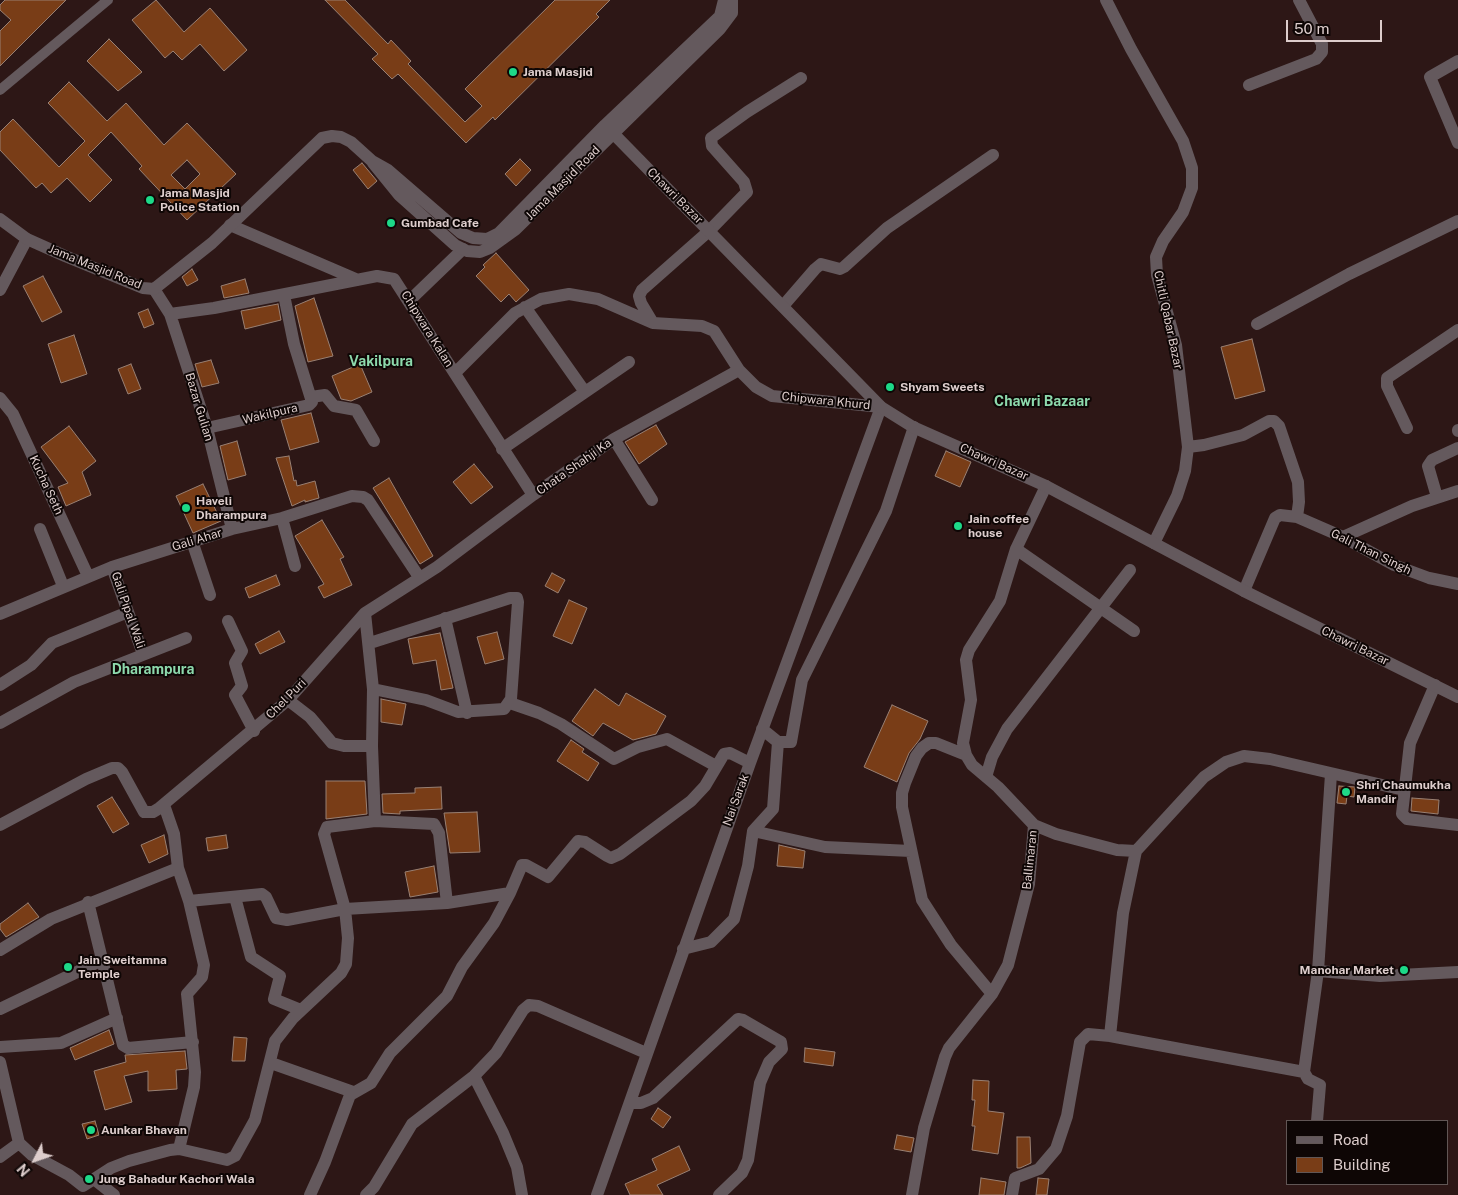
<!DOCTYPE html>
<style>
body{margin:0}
#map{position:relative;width:1458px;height:1195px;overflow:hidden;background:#2d1716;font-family:"Public Sans",sans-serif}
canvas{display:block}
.legend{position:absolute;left:1286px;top:1120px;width:162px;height:65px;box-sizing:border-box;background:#0e0605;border:1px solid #615655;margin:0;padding:6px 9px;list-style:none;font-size:15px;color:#ddcdcc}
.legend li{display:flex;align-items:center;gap:10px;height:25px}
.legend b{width:25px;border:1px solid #615655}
.north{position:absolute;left:10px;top:1135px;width:50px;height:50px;-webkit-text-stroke:4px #0e0605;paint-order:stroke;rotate:229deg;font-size:14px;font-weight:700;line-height:20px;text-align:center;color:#ddcdcc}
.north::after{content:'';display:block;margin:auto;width:18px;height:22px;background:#ddcdcc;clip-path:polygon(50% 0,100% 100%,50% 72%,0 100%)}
.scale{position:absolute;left:1286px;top:20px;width:96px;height:22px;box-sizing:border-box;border:2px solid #ddcdcc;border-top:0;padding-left:6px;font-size:15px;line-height:18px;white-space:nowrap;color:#ddcdcc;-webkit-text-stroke:4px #0e0605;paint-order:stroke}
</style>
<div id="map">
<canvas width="1458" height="1195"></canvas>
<ul class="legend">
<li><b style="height:6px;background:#64595d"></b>Road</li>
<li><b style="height:14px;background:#793d17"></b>Building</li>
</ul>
<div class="north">N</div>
<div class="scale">50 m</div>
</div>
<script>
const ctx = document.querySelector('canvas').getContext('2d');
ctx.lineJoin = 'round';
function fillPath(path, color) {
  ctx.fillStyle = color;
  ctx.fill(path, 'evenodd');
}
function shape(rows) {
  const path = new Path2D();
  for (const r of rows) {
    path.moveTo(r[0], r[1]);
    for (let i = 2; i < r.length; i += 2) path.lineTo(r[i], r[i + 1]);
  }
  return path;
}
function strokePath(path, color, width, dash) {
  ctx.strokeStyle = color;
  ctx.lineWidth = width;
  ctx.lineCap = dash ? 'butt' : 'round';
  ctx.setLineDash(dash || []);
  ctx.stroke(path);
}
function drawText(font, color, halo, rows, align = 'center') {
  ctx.font = font + ' "Public Sans",sans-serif';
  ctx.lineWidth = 4;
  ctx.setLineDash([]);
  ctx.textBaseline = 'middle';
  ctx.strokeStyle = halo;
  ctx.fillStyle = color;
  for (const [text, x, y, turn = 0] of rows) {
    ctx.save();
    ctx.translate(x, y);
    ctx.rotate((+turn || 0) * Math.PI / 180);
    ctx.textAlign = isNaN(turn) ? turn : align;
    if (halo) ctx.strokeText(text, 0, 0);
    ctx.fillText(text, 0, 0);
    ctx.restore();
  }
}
const building = shape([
 [5,0,66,0,0,66,0,31,11,20,0,10,0,5,5,0],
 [156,0,184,32,210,8,247,50,224,71,200,44,182,60,173,51,165,58,132,20,156,0],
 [325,0,345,0,388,44,391,40,411,61,408,64,465,122,482,106,465,89,555,0,610,0,596,14,599,17,495,120,493,117,466,143,398,74,392,79,372,59,378,54,325,0],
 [109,39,142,72,118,91,87,61,109,39],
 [69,82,107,121,126,103,164,145,187,123,236,174,187,220,139,169,142,166,111,132,88,155,112,180,90,202,67,178,51,193,42,183,36,188,0,150,0,132,13,119,59,167,85,141,48,103,69,82],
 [187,160,200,174,185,189,171,175,187,160],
 [520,159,531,170,516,186,505,174,520,159],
 [362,163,377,181,368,189,353,170,362,163],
 [496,253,529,290,516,302,509,294,501,302,476,276,485,267,483,265,496,253],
 [192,269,198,280,187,286,182,277,192,269],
 [43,276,62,312,42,322,23,286,43,276],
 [245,279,249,293,224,298,221,286,245,279],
 [314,298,333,356,308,362,295,306,314,298],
 [278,304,281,320,245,329,241,311,278,304],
 [148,309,154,324,144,328,138,313,148,309],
 [74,335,87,374,61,383,48,344,74,335],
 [1252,339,1265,391,1235,399,1221,347,1252,339],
 [211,360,219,383,202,387,195,364,211,360],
 [131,364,141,389,128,394,118,369,131,364],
 [360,364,372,392,351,401,341,399,332,376,360,364],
 [311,413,319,442,290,450,281,420,311,413],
 [656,425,667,444,639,464,625,442,656,425],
 [69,426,96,461,82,472,91,495,66,506,58,487,68,483,41,447,69,426],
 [237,441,246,475,228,480,220,446,237,441],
 [946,451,971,462,960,487,935,476,946,451],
 [289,456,294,481,296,480,297,486,315,481,319,498,305,502,305,500,292,506,276,458,289,456],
 [474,464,493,487,471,504,453,482,474,464],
 [389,478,433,556,420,564,373,488,389,478],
 [203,484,221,521,193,533,176,496,203,484],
 [322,520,344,557,340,559,352,585,324,598,318,587,324,584,295,536,322,520],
 [552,573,565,580,558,593,545,586,552,573],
 [276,575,280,585,249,598,245,588,276,575],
 [569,600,587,608,572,644,553,636,569,600],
 [279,631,285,642,260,654,255,644,279,631],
 [497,632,504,659,485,664,477,637,497,632],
 [440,633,453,688,441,690,436,660,413,664,408,639,440,633],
 [595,689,619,706,626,693,666,716,656,734,633,740,603,723,593,736,572,721,595,689],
 [381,699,406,704,402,725,381,722,381,699],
 [892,705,928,721,920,739,909,753,897,782,864,767,892,705],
 [571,740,584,749,582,752,599,763,588,781,557,761,571,740],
 [326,781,365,781,367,814,326,819,326,781],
 [1339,786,1355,787,1354,797,1347,796,1346,804,1337,803,1339,786],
 [441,787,442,809,400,811,400,814,383,813,382,794,415,793,415,788,441,787],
 [112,797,129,824,113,833,97,806,112,797],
 [1412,798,1439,800,1438,814,1411,811,1412,798],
 [477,812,480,852,450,853,444,813,477,812],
 [164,835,168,854,149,863,141,845,164,835],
 [226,835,228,848,208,851,206,838,226,835],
 [779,845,805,851,803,868,777,866,779,845],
 [434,866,438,892,410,897,405,872,434,866],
 [28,903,39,917,6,937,0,929,0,924,28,903],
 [109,1030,114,1044,75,1060,70,1048,109,1030],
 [234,1037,247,1038,245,1061,232,1061,234,1037],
 [805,1048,835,1052,833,1066,804,1062,805,1048],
 [185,1051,187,1069,176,1070,177,1089,148,1091,148,1071,124,1076,132,1102,105,1110,94,1071,126,1062,125,1055,185,1051],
 [973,1080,989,1081,988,1111,1004,1113,998,1154,972,1150,975,1126,972,1126,975,1100,972,1100,973,1080],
 [658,1108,671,1117,663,1128,651,1119,658,1108],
 [95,1121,99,1135,87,1139,82,1124,95,1121],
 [897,1135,914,1138,911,1152,894,1149,897,1135],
 [1017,1137,1030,1137,1031,1163,1020,1168,1017,1168,1017,1137],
 [679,1146,690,1170,657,1185,663,1195,630,1195,625,1184,657,1170,652,1159,679,1146],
 [981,1178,1006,1182,1004,1195,979,1195,981,1178],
 [1038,1178,1049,1179,1047,1195,1036,1195,1038,1178]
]);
fillPath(building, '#793d17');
strokePath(building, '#998073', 1);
strokePath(shape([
 [0,90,108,0]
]), '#64595d', 10);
strokePath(shape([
 [1106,0,1131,49,1183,141,1192,168,1192,188,1183,212,1163,241,1156,257,1157,275,1176,345,1188,447,1185,471,1177,496,1154,543],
 [1458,61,1430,77,1458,143],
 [1249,85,1316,59,1322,52,1322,44,1299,0],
 [230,225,358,280],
 [154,289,170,314,207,428,232,529],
 [0,290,27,239],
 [409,301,463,249],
 [783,306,815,269,821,264,840,269,844,267,887,228,993,155],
 [525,307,585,392],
 [170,314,214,308,377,276,394,279,533,495],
 [653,323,641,303,639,296,642,290,709,231,747,192,744,182,712,146,711,138,747,112,801,78],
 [1257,324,1349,274,1458,221],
 [455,373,515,313,541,299,569,294,598,299,653,323,702,326,714,331,739,370,756,387,772,396,881,407,750,763,597,1195],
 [311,397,325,395,334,406,356,410,374,441],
 [0,398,13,414,88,576],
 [207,428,309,405,312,402,294,344,284,295],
 [1407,428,1387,386,1387,378,1458,330],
 [1458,430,1458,431],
 [614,439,652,500],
 [1188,447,1204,445,1243,435,1269,421,1274,421,1279,426,1298,482,1299,502,1297,517],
 [502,449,629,362],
 [1437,497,1428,466,1432,460,1458,448],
 [282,518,295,566],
 [40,529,63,586],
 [1343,537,1412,506,1458,491],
 [192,541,210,595],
 [1016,549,1134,631],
 [112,567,143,654],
 [1244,591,1275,518,1280,515,1297,517,1343,537,1394,565,1429,578,1458,584],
 [365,613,373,689,372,746,375,821],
 [0,614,112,567,232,529,282,518,352,496,363,497,368,500,419,577],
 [445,618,467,713],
 [228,621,242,651,235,663,242,686,235,695,254,731],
 [370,643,510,598,517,598,518,602,511,699,504,709,458,712,426,700,373,689],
 [0,685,31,665,52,643,128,612],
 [1435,685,1410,743,1402,814,1407,819,1458,825],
 [288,700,310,717,332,743,344,746,372,746],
 [510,703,539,713,561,724,614,759,638,747,667,739,716,766],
 [0,723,74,682,186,638],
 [778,742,791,742,802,680,886,511,914,427],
 [966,755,936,743,929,743,922,748,916,756,905,783,902,793,902,807,922,900,951,945,992,994],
 [986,777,992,757,1007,729,1130,570],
 [164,805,174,834,178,868,189,901,204,965,202,977,187,994,195,1072,194,1087,179,1149],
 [0,825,86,779,112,768,118,768,122,772,144,812,153,812,158,809,288,700,365,613,437,567,533,495,614,439,739,370],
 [1034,825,1056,834,1117,850,1136,851,1204,777,1226,762,1244,756,1270,759,1404,790],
 [753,831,825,847,911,851],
 [235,897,251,957,280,976,274,999,301,1010],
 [189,901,262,894,266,897,276,918,287,920,345,909,447,903,510,893,522,865,526,865,548,877,578,841,585,842,607,856,611,858,620,854,691,801,705,786,724,754,730,753,750,763],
 [88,902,123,1045,128,1048,193,1042],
 [683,949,711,942,734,919,748,866,753,831,773,809,778,742,762,729],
 [0,950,51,919,178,868],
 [1318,971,1380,976,1458,972],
 [0,1009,102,960],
 [1110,1036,1123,913,1136,851],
 [0,1047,61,1043,117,1018],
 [0,1062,19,1143,32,1155,69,1175,83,1186,94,1179,114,1195],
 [271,1063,353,1092],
 [1304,1072,1308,1079,1320,1085,1317,1121],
 [474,1076,503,1133,517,1167,522,1195],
 [631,1103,641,1103,653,1098,738,1019,743,1020,781,1042,782,1049,769,1062,760,1083,748,1160,742,1173,719,1195],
 [0,1157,19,1143],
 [94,1179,111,1168,129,1161,170,1150,179,1149,227,1160,235,1156,255,1120,275,1041,293,1018,341,973,346,964,348,938,345,909,324,834,327,827,375,821,434,824,439,833,447,903],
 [310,1195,325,1162,350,1095,371,1083,390,1053,447,996,462,967,494,923,510,893],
 [366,1195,374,1187,412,1124,474,1076,496,1053,523,1010,529,1005,538,1006,646,1053],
 [912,1195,924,1128,945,1057,949,1048,992,994,1008,965,1029,884,1034,825,998,787,972,765,966,755,963,743,971,700,966,660,969,650,1000,601,1016,549,1046,486],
 [1012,1195,1015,1178,1039,1169,1056,1149,1067,1116,1080,1042,1088,1034,1110,1036,1304,1072,1318,971,1331,774]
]), '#64595d', 12);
strokePath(shape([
 [605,125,881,407,913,427,1046,486,1244,591,1458,697],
 [373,163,399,195,455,245,467,251,480,252,490,248,515,230,720,29,732,13,732,0],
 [0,219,27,239,65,256,143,288,154,289,212,243,322,138,332,136,341,137,351,142,372,161,388,170,461,233,473,238,487,239,499,233,605,125,720,16,724,0]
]), '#64595d', 12);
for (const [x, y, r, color] of [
 [513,72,5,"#1dd988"],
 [150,200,5,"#1dd988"],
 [391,223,5,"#1dd988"],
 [890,387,5,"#1dd988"],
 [186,508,5,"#1dd988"],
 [958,526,5,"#1dd988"],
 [1346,792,5,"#1dd988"],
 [68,967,5,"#1dd988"],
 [1404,970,5,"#1dd988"],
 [91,1130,5,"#1dd988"],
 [89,1179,5,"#1dd988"]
]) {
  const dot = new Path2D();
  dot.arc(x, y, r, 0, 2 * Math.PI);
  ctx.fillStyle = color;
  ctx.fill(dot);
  strokePath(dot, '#0e0605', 2);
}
drawText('bold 12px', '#ddcdcc', '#0e0605', [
 ["Jama Masjid",523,72],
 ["Jama Masjid",160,193],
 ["Police Station",160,207],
 ["Gumbad Cafe",401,223],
 ["Shyam Sweets",900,387],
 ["Haveli",196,501],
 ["Dharampura",196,515],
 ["Jain coffee",968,519],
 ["house",968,533],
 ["Shri Chaumukha",1356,785],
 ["Mandir",1356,799],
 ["Jain Sweitamna",78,960],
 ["Temple",78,974],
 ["Manohar Market",1394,970,"right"],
 ["Aunkar Bhavan",101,1130],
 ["Jung Bahadur Kachori Wala",99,1179]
], 'left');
drawText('12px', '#ddcdcc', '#0e0605', [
 ["Jama Masjid Road",563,183,-45],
 ["Chawri Bazar",675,196,45],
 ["Jama Masjid Road",95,267,22],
 ["Chitli Qabar Bazar",1168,320,78],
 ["Chipwara Kalan",427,329,58],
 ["Chipwara Khurd",826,401,6],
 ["Bazar Gulian",199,407,73],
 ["Wakilpura",270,414,-13],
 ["Chawri Bazar",994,462,24],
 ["Chata Shahji Ka",574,467,-35],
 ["Kucha Seth",46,485,65],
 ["Gali Ahar",197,540,-17],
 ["Gali Than Singh",1371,552,26],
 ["Gali Pipal Wali",128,610,71],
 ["Chawri Bazar",1355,646,26],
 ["Chel Puri",286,699,-45],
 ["Nai Sarak",736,800,-70],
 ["Ballimaran",1030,860,-84]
]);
drawText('bold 14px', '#8dd9ac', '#0e0605', [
 ["Vakilpura",381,362],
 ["Chawri Bazaar",1042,402],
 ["Dharampura",153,670]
]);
</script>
